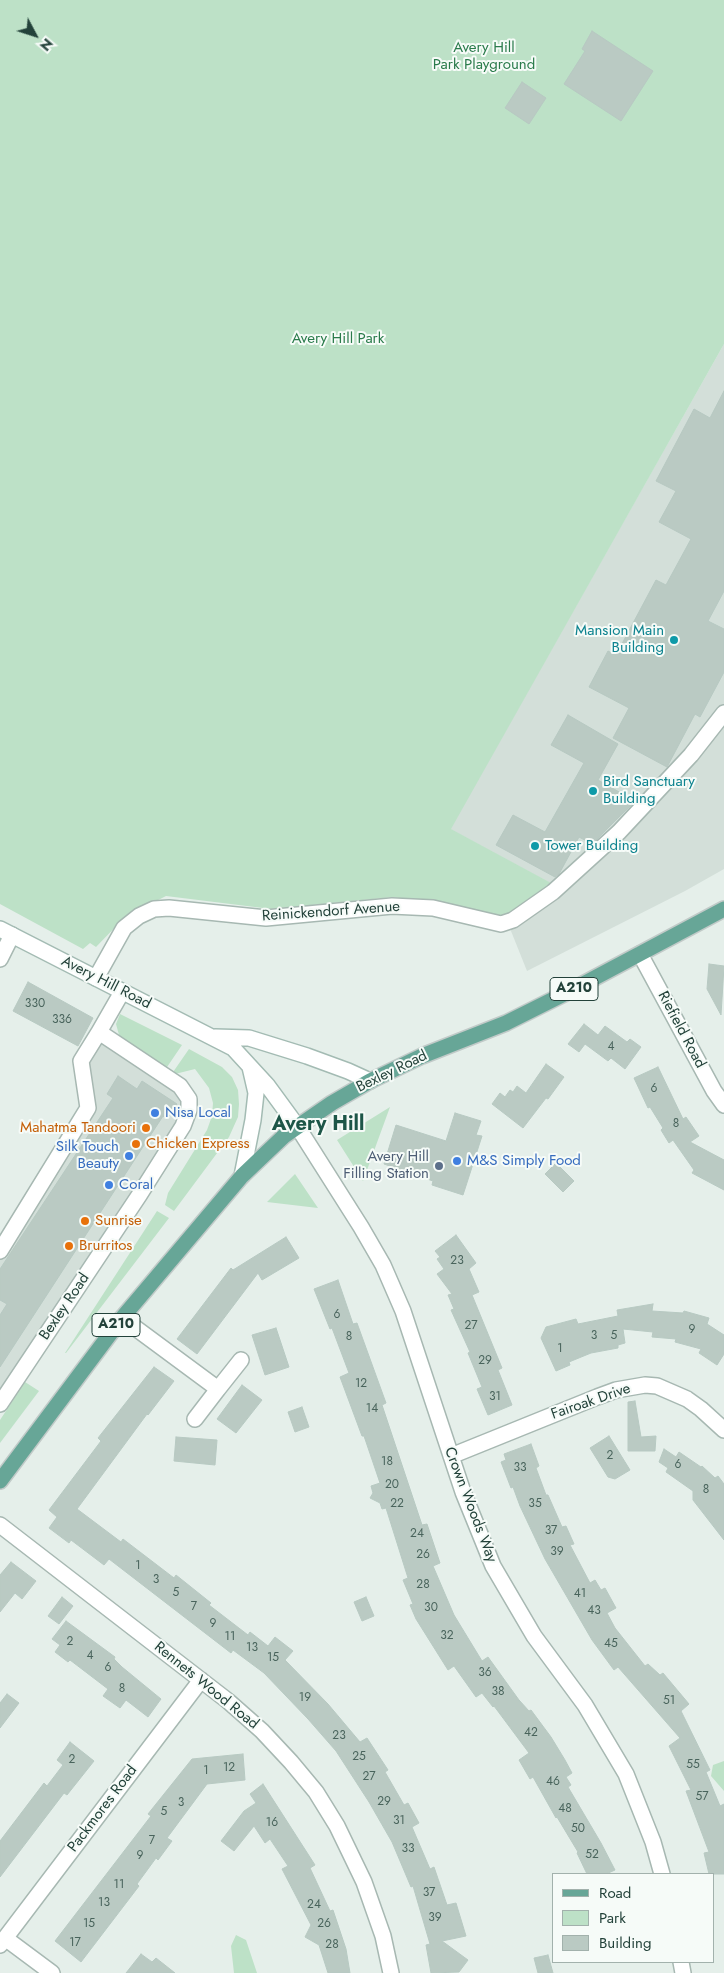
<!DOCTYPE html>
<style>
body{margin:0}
#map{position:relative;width:724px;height:1973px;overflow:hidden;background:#e5efea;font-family:Jost,sans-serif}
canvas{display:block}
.legend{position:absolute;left:552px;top:1873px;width:162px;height:90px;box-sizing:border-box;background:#f6fbf8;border:1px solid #a2b1ac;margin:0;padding:6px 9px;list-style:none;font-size:15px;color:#23423a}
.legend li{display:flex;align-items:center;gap:10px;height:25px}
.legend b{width:25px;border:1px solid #a2b1ac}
.north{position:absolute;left:10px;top:10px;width:50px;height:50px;-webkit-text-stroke:4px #f6fbf8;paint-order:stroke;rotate:130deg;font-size:14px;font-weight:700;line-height:20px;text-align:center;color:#23423a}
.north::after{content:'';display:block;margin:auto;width:18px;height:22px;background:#23423a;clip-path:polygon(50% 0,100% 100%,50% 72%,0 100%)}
</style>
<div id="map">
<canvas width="724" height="1973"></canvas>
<ul class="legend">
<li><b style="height:6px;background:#67a697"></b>Road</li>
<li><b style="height:14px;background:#bde1c7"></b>Park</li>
<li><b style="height:14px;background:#bacac3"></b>Building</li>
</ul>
<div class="north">N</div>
</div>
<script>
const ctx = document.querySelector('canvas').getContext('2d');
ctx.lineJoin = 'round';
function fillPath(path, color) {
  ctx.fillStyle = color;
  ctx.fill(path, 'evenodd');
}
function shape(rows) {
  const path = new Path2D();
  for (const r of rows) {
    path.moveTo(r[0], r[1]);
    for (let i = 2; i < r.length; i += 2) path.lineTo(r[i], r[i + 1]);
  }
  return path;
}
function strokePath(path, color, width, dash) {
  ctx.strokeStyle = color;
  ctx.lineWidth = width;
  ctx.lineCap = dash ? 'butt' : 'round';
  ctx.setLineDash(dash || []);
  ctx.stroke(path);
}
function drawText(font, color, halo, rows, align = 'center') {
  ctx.font = font + ' Jost,sans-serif';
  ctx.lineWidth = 4;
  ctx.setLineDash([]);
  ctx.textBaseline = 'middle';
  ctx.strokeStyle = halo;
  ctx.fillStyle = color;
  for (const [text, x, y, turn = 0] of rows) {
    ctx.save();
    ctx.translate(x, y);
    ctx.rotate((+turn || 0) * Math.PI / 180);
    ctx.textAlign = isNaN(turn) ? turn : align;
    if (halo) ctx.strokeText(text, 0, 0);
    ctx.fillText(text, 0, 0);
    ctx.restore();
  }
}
fillPath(shape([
 [724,344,724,869,685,891,527,971,505,916,550,883,450,829],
 [99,1032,164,1077,189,1110,0,1404,0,1246,91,1110,81,1061]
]), '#d3dfd9');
fillPath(shape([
 [0,0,724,0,724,344,451,829,551,883,505,916,393,897,271,909,166,896,125,917,96,947,90,943,83,949,0,904],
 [120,1014,182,1045,165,1070,124,1042,119,1035,116,1024],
 [189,1049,222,1067,232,1077,238,1090,239,1104,238,1117,229,1137,174,1211,165,1205,168,1193,207,1130,212,1116,213,1103,209,1088,195,1069,171,1075],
 [390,1107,363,1181,337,1140],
 [295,1174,318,1208,267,1202],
 [157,1211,169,1218,66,1353,65,1353],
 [25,1382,39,1391,0,1443,0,1420],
 [724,1761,724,1791,711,1776,713,1765],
 [236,1935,246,1940,257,1973,234,1973,231,1946]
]), '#bde1c7');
const building = shape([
 [592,31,653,71,621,121,564,84,585,51,582,49,592,31],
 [522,82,546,98,529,124,505,108,522,82],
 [724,391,724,591,708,621,724,629,724,672,700,717,695,714,667,767,613,738,629,708,589,687,608,651,616,655,656,580,666,585,691,539,659,522,676,491,656,481,694,409,710,418,724,391],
 [568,715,618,744,598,780,635,801,592,844,579,837,559,874,555,877,496,845,513,815,545,832,584,763,551,745,568,715],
 [709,964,724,966,721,1015,707,989,709,964],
 [28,982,93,1018,78,1046,13,1011,28,982],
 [584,1024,598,1035,605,1026,627,1042,630,1039,641,1047,625,1069,611,1058,608,1061,585,1044,579,1052,568,1044,584,1024],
 [546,1064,564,1077,548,1099,546,1098,523,1128,492,1104,500,1093,505,1097,510,1090,513,1092,517,1086,526,1093,546,1064],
 [658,1067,683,1119,686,1117,699,1136,690,1142,724,1160,724,1190,692,1173,694,1170,673,1140,669,1143,661,1130,663,1128,650,1107,648,1108,634,1078,658,1067],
 [118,1076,137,1089,142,1081,177,1104,167,1119,163,1116,0,1367,0,1315,7,1304,0,1300,0,1269,113,1098,107,1094,118,1076],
 [455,1113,481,1121,476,1135,482,1136,463,1195,432,1185,433,1181,384,1164,396,1125,446,1141,455,1113],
 [556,1163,574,1181,563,1192,545,1174,556,1163],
 [456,1235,476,1263,469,1269,479,1292,472,1295,502,1368,498,1370,512,1405,488,1415,477,1389,482,1387,468,1353,470,1352,451,1310,454,1309,448,1295,452,1294,437,1274,444,1269,437,1259,440,1257,435,1251,456,1235],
 [286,1237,299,1258,262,1280,258,1273,197,1354,177,1339,231,1268,233,1270,286,1237],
 [338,1280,353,1324,357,1323,386,1403,382,1405,422,1525,427,1524,440,1563,433,1566,454,1615,482,1661,488,1657,519,1700,529,1711,531,1710,551,1737,565,1760,572,1773,566,1777,571,1785,568,1787,601,1843,615,1870,606,1874,587,1874,577,1853,578,1852,557,1817,556,1818,533,1777,530,1779,519,1760,529,1753,494,1706,493,1707,482,1693,476,1697,454,1666,448,1670,416,1619,410,1605,413,1604,403,1580,408,1578,386,1508,382,1509,380,1503,370,1498,373,1493,371,1486,380,1483,364,1436,362,1436,340,1377,349,1373,332,1328,330,1329,314,1289,338,1280],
 [653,1304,652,1311,683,1313,684,1311,709,1318,707,1324,724,1335,724,1354,717,1365,699,1353,701,1349,675,1342,676,1339,652,1337,653,1332,623,1329,625,1343,618,1345,618,1348,591,1353,569,1362,570,1365,556,1371,541,1338,546,1327,576,1319,578,1324,618,1316,617,1310,653,1304],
 [276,1328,289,1367,265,1375,252,1335,276,1328],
 [154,1367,174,1381,148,1415,147,1414,77,1509,121,1542,123,1539,174,1578,176,1575,211,1603,209,1605,248,1635,250,1632,268,1646,275,1637,293,1651,285,1660,328,1704,360,1742,367,1738,388,1770,385,1772,404,1805,408,1803,419,1823,412,1827,430,1869,434,1867,447,1905,456,1903,466,1936,442,1941,468,1960,459,1972,431,1973,426,1945,430,1944,413,1886,411,1887,392,1842,369,1802,336,1751,308,1719,264,1673,233,1650,231,1653,109,1559,104,1565,71,1540,69,1543,49,1528,57,1517,49,1510,101,1441,98,1438,154,1367],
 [242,1385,262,1400,236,1433,217,1419,242,1385],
 [635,1401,641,1437,656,1436,655,1451,628,1451,628,1402,635,1401],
 [302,1407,309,1427,295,1432,288,1412,302,1407],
 [609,1436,630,1470,615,1479,608,1477,590,1448,609,1436],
 [176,1437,217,1440,215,1465,174,1461,176,1437],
 [531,1444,539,1466,536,1468,546,1495,548,1495,562,1527,566,1526,574,1544,570,1545,590,1583,595,1580,601,1590,605,1588,616,1608,607,1613,615,1628,645,1666,648,1664,660,1675,663,1673,689,1704,681,1711,710,1770,706,1772,720,1806,724,1804,724,1874,709,1874,704,1853,709,1852,686,1791,691,1790,669,1746,680,1738,618,1667,614,1670,592,1640,545,1559,520,1506,513,1487,511,1488,501,1462,506,1460,504,1454,531,1444],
 [664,1449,676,1457,679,1452,701,1467,702,1466,715,1478,718,1476,724,1484,724,1540,693,1500,693,1491,666,1472,668,1468,659,1462,664,1449],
 [11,1562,36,1581,22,1599,15,1593,0,1612,0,1575,11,1562],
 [62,1597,73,1606,59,1624,48,1616,62,1597],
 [366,1597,374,1616,362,1621,354,1602,366,1597],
 [66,1621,115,1657,114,1659,122,1667,161,1699,148,1717,126,1700,120,1708,103,1696,108,1689,70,1660,68,1662,55,1652,60,1645,52,1639,66,1621],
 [7,1694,19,1703,0,1728,0,1703,7,1694],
 [70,1742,94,1761,67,1795,64,1793,0,1877,0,1841,44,1783,47,1786,63,1765,57,1760,70,1742],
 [243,1754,245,1780,207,1784,167,1838,172,1841,158,1860,156,1858,137,1884,139,1886,81,1962,55,1941,151,1816,148,1814,192,1759,243,1754],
 [263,1784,315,1865,310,1868,330,1911,333,1910,346,1949,350,1973,328,1973,319,1945,305,1937,311,1925,282,1869,288,1866,270,1839,265,1843,254,1826,234,1851,221,1841,244,1811,256,1803,250,1794,263,1784],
 [141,1954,152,1962,156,1958,175,1973,126,1973,141,1954],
 [548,1955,553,1973,538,1973,534,1958,548,1955]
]);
fillPath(building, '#bacac3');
strokePath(building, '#b7c9c2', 1);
const minor = shape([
 [0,959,12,935],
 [96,978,124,928,139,916,154,909,169,908,266,918,392,906,433,908,501,924,513,920,553,892,619,832,691,755,724,713],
 [297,1126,361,1227,383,1265,403,1311,463,1492,493,1566,534,1636,585,1705,626,1774,653,1842,662,1874],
 [0,1251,88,1108,81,1061,99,1032],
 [122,1318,218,1389,241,1360],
 [0,1404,140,1194,183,1126,189,1110,189,1099,180,1086,99,1032,122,992],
 [195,1419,218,1389],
 [451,1456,597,1397,616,1390,645,1385,657,1386,687,1399,701,1409,724,1430],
 [0,1525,228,1701,262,1731,291,1762,316,1792,337,1826,364,1882,383,1936,391,1973],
 [5,1938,52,1973],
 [0,1945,201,1680],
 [681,1962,683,1973]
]);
const tertiary = shape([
 [640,954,714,1091,724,1105]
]);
const secondary = shape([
 [0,929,233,1048,267,1085,297,1126],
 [215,1037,249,1038,307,1056,348,1071,370,1081],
 [242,1176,253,1120,256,1093,250,1067]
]);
const primary = shape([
 [0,1481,122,1318,242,1176,284,1136,332,1103,370,1081,422,1056,506,1023,570,991,724,909]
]);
strokePath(minor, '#a7b8b2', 18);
strokePath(tertiary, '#a7b8b2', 18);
strokePath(secondary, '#a3bbb3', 18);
strokePath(primary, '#c1cac8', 18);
strokePath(minor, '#fff', 15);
strokePath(tertiary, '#fff', 15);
strokePath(secondary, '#fff', 15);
strokePath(primary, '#67a697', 15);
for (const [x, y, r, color] of [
 [674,640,5,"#0f9aa8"],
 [593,791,5,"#0f9aa8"],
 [535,846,5,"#0f9aa8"],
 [155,1113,5,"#3f7fe0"],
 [146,1128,5,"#e8710a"],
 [136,1144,5,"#e8710a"],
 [129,1156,5,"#3f7fe0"],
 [457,1161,5,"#3f7fe0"],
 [439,1166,5,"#5c6f8a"],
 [109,1185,5,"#3f7fe0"],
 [85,1221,5,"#e8710a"],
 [69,1246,5,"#e8710a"]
]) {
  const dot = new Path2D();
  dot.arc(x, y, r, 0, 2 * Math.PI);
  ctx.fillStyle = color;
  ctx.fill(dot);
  strokePath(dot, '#f6fbf8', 2);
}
drawText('12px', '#49645c', null, [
 ["330",35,1004],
 ["336",62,1020],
 ["4",611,1047],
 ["6",654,1089],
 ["8",676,1124],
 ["23",457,1261],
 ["6",337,1315],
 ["27",471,1326],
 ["9",692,1330],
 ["3",594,1336],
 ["5",614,1336],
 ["8",349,1337],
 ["1",560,1349],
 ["29",485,1361],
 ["12",361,1384],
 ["31",495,1397],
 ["14",372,1409],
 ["2",610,1456],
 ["18",387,1462],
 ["6",678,1465],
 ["33",520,1468],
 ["20",392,1485],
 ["8",706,1490],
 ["22",397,1504],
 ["35",535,1504],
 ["37",551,1531],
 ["24",417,1534],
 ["39",557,1552],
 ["26",423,1555],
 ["1",138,1566],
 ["3",156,1580],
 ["28",423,1585],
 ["5",176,1593],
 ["41",580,1594],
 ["7",194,1607],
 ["30",431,1608],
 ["43",594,1611],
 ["9",213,1624],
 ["32",447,1636],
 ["11",230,1637],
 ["2",70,1642],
 ["45",611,1644],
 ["13",252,1648],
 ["4",90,1656],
 ["15",273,1658],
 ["6",108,1668],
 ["36",485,1673],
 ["8",122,1689],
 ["38",498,1692],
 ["19",305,1698],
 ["51",669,1701],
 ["42",531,1733],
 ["23",339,1736],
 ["25",359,1757],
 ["2",72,1760],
 ["55",693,1765],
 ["12",229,1768],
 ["1",206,1771],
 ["27",369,1777],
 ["46",553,1782],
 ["57",702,1797],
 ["29",384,1802],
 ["3",181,1803],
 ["48",565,1809],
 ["5",164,1812],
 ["31",399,1821],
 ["16",272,1823],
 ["50",578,1829],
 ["7",152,1841],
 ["33",408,1849],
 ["52",592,1855],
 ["9",140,1856],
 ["11",119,1885],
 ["37",429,1893],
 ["13",104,1903],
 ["24",314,1905],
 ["39",435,1918],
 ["15",89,1924],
 ["26",324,1924],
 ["17",75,1943],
 ["28",332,1945]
]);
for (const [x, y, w] of [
 [574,989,48],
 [116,1325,48]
]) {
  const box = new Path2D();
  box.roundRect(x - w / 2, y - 11.5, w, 23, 4);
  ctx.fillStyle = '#f6fbf8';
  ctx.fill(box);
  strokePath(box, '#23423a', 1);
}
drawText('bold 14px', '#23423a', null, [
 ["A210",574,989],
 ["A210",116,1325]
]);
drawText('15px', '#2a7b4b', '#f6fbf8', [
 ["Avery Hill",484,48],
 ["Park Playground",484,65],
 ["Avery Hill Park",338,339]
]);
drawText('15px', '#0d838f', '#f6fbf8', [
 ["Mansion Main",664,631,"right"],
 ["Building",664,648,"right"],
 ["Bird Sanctuary",603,782],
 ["Building",603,799],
 ["Tower Building",545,846]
], 'left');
drawText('15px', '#23423a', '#f6fbf8', [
 ["Reinickendorf Avenue",331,912,-4],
 ["Avery Hill Road",106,983,27],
 ["Riefield Road",681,1030,62],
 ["Bexley Road",392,1072,-26],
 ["Bexley Road",65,1307,-56],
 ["Fairoak Drive",591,1402,-19],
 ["Crown Woods Way",470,1505,69],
 ["Rennets Wood Road",206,1686,39],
 ["Packmores Road",103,1809,-53]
]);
drawText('15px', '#366cbe', '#f6fbf8', [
 ["Nisa Local",165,1113],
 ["Silk Touch",119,1147,"right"],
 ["Beauty",119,1164,"right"],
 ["M&S Simply Food",467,1161],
 ["Coral",119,1185]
], 'left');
drawText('15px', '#c56008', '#f6fbf8', [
 ["Mahatma Tandoori",136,1128,"right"],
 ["Chicken Express",146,1144],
 ["Sunrise",95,1221],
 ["Brurritos",79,1246]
], 'left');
drawText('15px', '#4e5e75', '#f6fbf8', [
 ["Avery Hill",429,1157],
 ["Filling Station",429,1174]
], 'right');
drawText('bold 20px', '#1d5648', '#f6fbf8', [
 ["Avery Hill",318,1125]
]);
</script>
